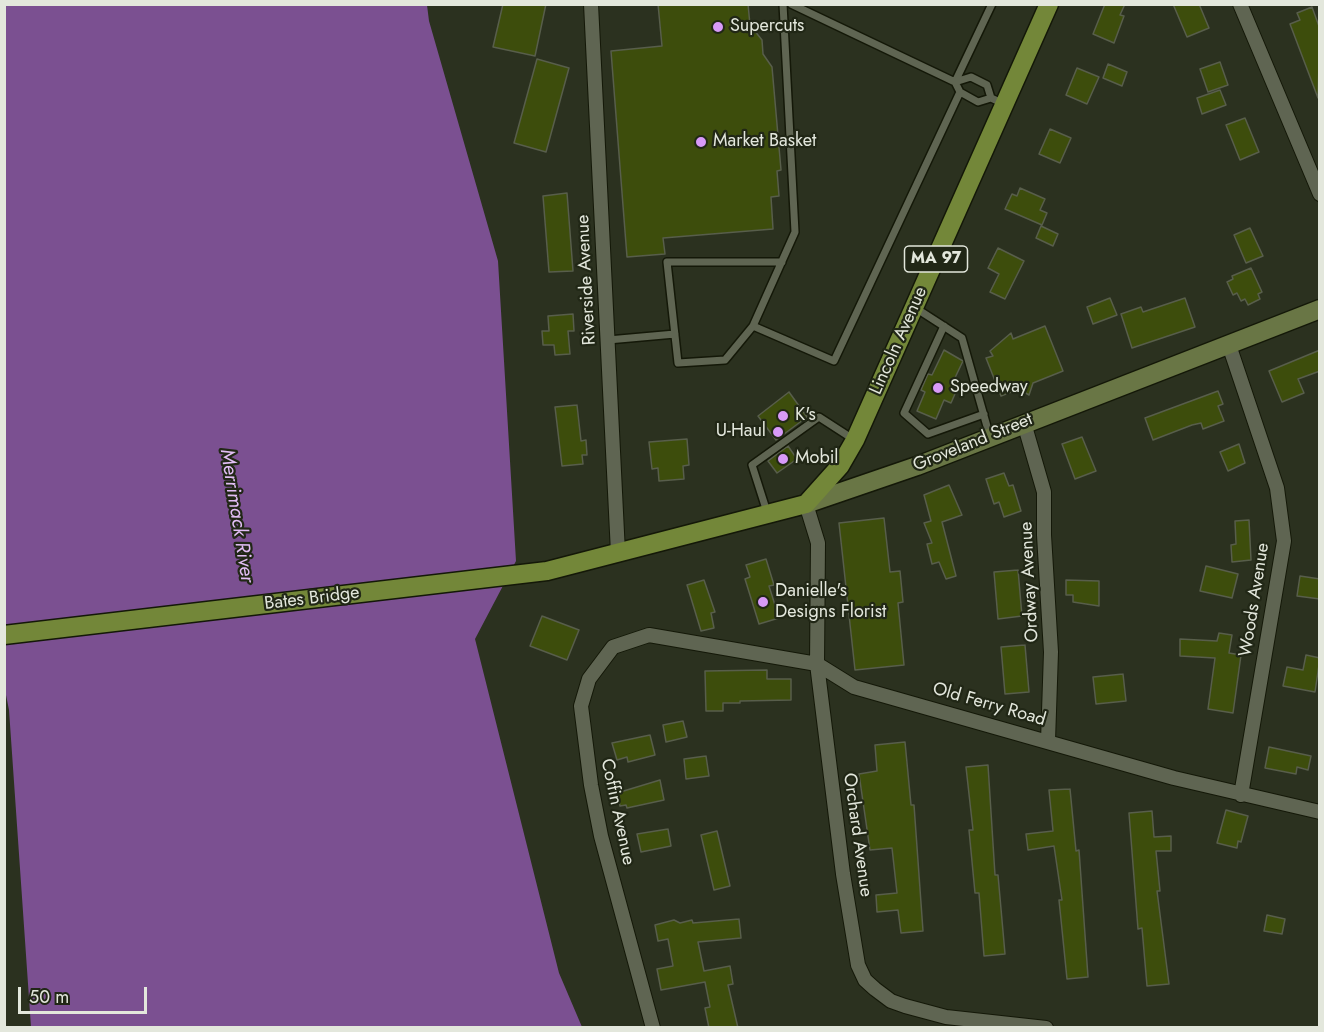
<!DOCTYPE html>
<style>
body{margin:0}
#map{position:relative;width:1324px;height:1032px;overflow:hidden;background:#2b311f;font-family:Jost,sans-serif}
canvas{display:block}
.frame{position:absolute;inset:0;border:6px solid #e3e7dc;pointer-events:none}
.scale{position:absolute;left:18px;top:987px;width:129px;height:27px;box-sizing:border-box;border:3px solid #e3e7dc;border-top:0;padding-left:8px;font-size:18px;line-height:21px;white-space:nowrap;color:#e3e7dc;-webkit-text-stroke:4px #212716;paint-order:stroke}
</style>
<div id="map">
<canvas width="1324" height="1032"></canvas>
<div class="frame"></div>
<div class="scale">50 m</div>
</div>
<script>
const ctx = document.querySelector('canvas').getContext('2d');
ctx.lineJoin = 'round';
function fillPath(path, color) {
  ctx.fillStyle = color;
  ctx.fill(path, 'evenodd');
}
function shape(rows) {
  const path = new Path2D();
  for (const r of rows) {
    path.moveTo(r[0], r[1]);
    for (let i = 2; i < r.length; i += 2) path.lineTo(r[i], r[i + 1]);
  }
  return path;
}
function strokePath(path, color, width, dash) {
  ctx.strokeStyle = color;
  ctx.lineWidth = width;
  ctx.lineCap = dash ? 'butt' : 'round';
  ctx.setLineDash(dash || []);
  ctx.stroke(path);
}
function drawText(font, color, halo, rows, align = 'center') {
  ctx.font = font + ' Jost,sans-serif';
  ctx.lineWidth = 4.5;
  ctx.setLineDash([]);
  ctx.textBaseline = 'middle';
  ctx.strokeStyle = halo;
  ctx.fillStyle = color;
  for (const [text, x, y, turn = 0] of rows) {
    ctx.save();
    ctx.translate(x, y);
    ctx.rotate((+turn || 0) * Math.PI / 180);
    ctx.textAlign = isNaN(turn) ? turn : align;
    if (halo) ctx.strokeText(text, 0, 0);
    ctx.fillText(text, 0, 0);
    ctx.restore();
  }
}
fillPath(shape([
 [4,5,427,5,429,21,498,261,516,561,475,639,559,973,582,1027,31,1027,9,710,4,685]
]), '#7b5091');
const building = shape([
 [503,4,546,4,535,56,493,47,503,4],
 [658,4,748,4,750,25,762,40,763,54,772,67,781,170,777,171,779,196,771,197,773,229,663,238,665,254,627,257,611,51,662,46,658,4],
 [1105,4,1125,4,1120,15,1124,16,1114,43,1093,34,1105,4],
 [1173,4,1199,4,1209,28,1187,37,1173,4],
 [1312,7,1320,29,1318,98,1290,24,1300,20,1297,13,1312,7],
 [537,59,569,68,546,152,514,143,537,59],
 [1220,62,1228,85,1208,92,1200,69,1220,62],
 [1108,64,1127,72,1122,86,1103,78,1108,64],
 [1077,68,1099,77,1087,104,1066,95,1077,68],
 [1220,90,1226,105,1202,114,1197,98,1220,90],
 [1245,118,1259,152,1240,160,1226,125,1245,118],
 [1050,129,1071,138,1060,163,1039,154,1050,129],
 [1020,188,1045,199,1040,210,1047,213,1042,225,1005,209,1012,194,1017,196,1020,188],
 [567,193,573,271,549,272,543,196,567,193],
 [1041,226,1058,234,1053,246,1036,238,1041,226],
 [1250,228,1263,256,1246,263,1234,235,1250,228],
 [998,248,1024,261,1005,299,990,292,999,274,988,268,998,248],
 [1251,268,1262,292,1258,294,1260,299,1248,305,1245,299,1241,301,1237,293,1233,295,1227,282,1233,279,1232,276,1251,268],
 [1110,298,1117,315,1093,324,1087,307,1110,298],
 [1185,298,1195,327,1132,348,1121,314,1141,307,1143,312,1185,298],
 [573,314,574,331,568,331,570,354,555,355,554,345,543,345,542,331,549,331,548,316,573,314],
 [1045,326,1063,371,1033,383,1029,395,1019,389,1001,396,986,358,993,356,990,351,1011,333,1013,339,1045,326],
 [944,350,963,361,952,384,958,387,951,403,944,400,936,419,917,411,925,392,921,390,928,374,932,375,944,350],
 [1320,350,1320,371,1298,379,1304,393,1282,402,1269,371,1320,350],
 [1218,391,1223,404,1218,406,1224,421,1203,429,1201,423,1192,425,1153,440,1145,418,1218,391],
 [789,392,807,417,776,440,758,416,789,392],
 [577,405,581,441,586,440,587,455,582,455,583,464,562,466,555,407,577,405],
 [1082,437,1096,471,1075,479,1062,444,1082,437],
 [687,439,689,465,683,466,684,479,659,481,658,468,652,469,649,442,687,439],
 [1239,444,1245,463,1228,471,1220,452,1239,444],
 [788,446,797,459,777,473,768,461,788,446],
 [1004,473,1009,486,1013,485,1021,511,1004,517,999,502,994,504,986,479,1004,473],
 [949,485,962,515,942,522,956,576,946,579,939,562,932,564,927,544,932,543,924,523,931,521,924,495,949,485],
 [884,518,890,572,900,571,903,602,898,603,904,665,855,670,839,523,884,518],
 [1249,520,1251,560,1232,562,1231,545,1236,544,1235,521,1249,520],
 [766,559,774,585,769,586,779,618,759,624,745,579,750,577,746,565,766,559],
 [1206,566,1238,574,1232,598,1200,591,1206,566],
 [1018,570,1022,616,998,619,994,572,1018,570],
 [1300,576,1320,579,1320,599,1297,596,1300,576],
 [704,580,715,612,711,613,714,628,701,631,687,585,704,580],
 [1066,580,1099,581,1099,606,1073,602,1073,595,1066,595,1066,580],
 [542,616,579,630,567,660,530,646,542,616],
 [1219,633,1232,635,1229,653,1241,655,1233,713,1208,709,1215,658,1180,656,1180,639,1217,641,1219,633],
 [1025,645,1029,692,1005,694,1001,647,1025,645],
 [1306,655,1320,658,1315,692,1283,686,1287,667,1303,670,1306,655],
 [767,670,767,679,791,679,791,700,740,701,740,703,723,703,723,711,706,711,705,671,767,670],
 [1123,674,1126,701,1096,704,1093,677,1123,674],
 [683,721,687,737,666,742,663,725,683,721],
 [650,735,655,755,628,762,627,757,617,760,612,743,650,735],
 [905,742,911,805,914,805,923,931,901,933,898,910,877,912,876,895,897,893,892,848,870,850,859,774,877,771,875,745,905,742],
 [1269,747,1311,756,1308,770,1297,767,1296,774,1265,768,1269,747],
 [706,756,709,776,686,779,684,759,706,756],
 [988,765,995,875,998,875,1005,954,984,956,979,893,975,893,969,830,973,830,966,767,988,765],
 [660,780,664,800,627,808,626,805,620,806,617,793,660,780],
 [1070,789,1076,851,1079,850,1088,977,1067,979,1059,900,1062,900,1054,846,1028,850,1026,834,1053,831,1049,790,1070,789],
 [1226,810,1248,816,1241,842,1238,841,1237,848,1217,843,1226,810],
 [1152,811,1154,837,1171,836,1171,851,1156,851,1160,891,1157,891,1169,984,1147,986,1142,928,1138,929,1129,813,1152,811],
 [668,829,671,846,641,852,637,834,668,829],
 [717,831,730,886,714,890,701,835,717,831],
 [1267,915,1285,919,1282,934,1264,931,1267,915],
 [739,919,741,938,698,942,704,971,730,966,733,984,728,985,738,1028,709,1028,705,1008,710,1007,705,982,661,990,657,969,673,966,668,939,658,941,655,925,674,920,680,923,692,920,693,923,739,919]
]);
fillPath(building, '#3d4d0c');
strokePath(building, '#585e4b', 1.5);
const lane = shape([
 [783,4,795,232,753,326,834,361,960,92],
 [791,4,955,82,960,92,978,102,991,98,1002,103],
 [955,82,992,4],
 [955,82,971,77,987,85,991,98],
 [914,307,962,338,990,437],
 [753,326,725,360,678,363,667,262,782,262],
 [944,326,904,413,928,434,984,414],
 [608,340,675,334],
 [767,512,752,465,819,417,853,439]
]);
const street = shape([
 [591,4,618,553],
 [1240,4,1320,194],
 [1229,345,1277,488,1284,541,1241,795],
 [1024,423,1044,492,1044,535,1051,652,1048,741],
 [806,504,818,543,817,664,843,874,858,965,865,980,875,989,891,1001,905,1006,946,1017,1046,1028],
 [653,1028,601,836,591,785,581,706,589,679,613,647,649,635,817,664,854,687,1174,778,1320,812]
]);
const secondary = shape([
 [806,504,917,466,1320,309]
]);
const primary = shape([
 [4,635,547,571,806,504,840,466,855,440,1049,4]
]);
strokePath(lane, '#141808', 10);
strokePath(street, '#141808', 16);
strokePath(secondary, '#141808', 21);
strokePath(primary, '#141808', 21);
strokePath(lane, '#5f6552', 7);
strokePath(street, '#5f6552', 14);
strokePath(secondary, '#697645', 18);
strokePath(primary, '#738739', 18);
for (const [x, y, r, color] of [
 [718,27,6,"#d89af8"],
 [701,142,6,"#d89af8"],
 [938,388,6,"#d89af8"],
 [783,416,6,"#d89af8"],
 [778,432,6,"#d89af8"],
 [783,459,6,"#d89af8"],
 [763,602,6,"#d89af8"]
]) {
  const dot = new Path2D();
  dot.arc(x, y, r, 0, 2 * Math.PI);
  ctx.fillStyle = color;
  ctx.fill(dot);
  strokePath(dot, '#212716', 2);
}
for (const [x, y, w] of [
 [936,259,63]
]) {
  const box = new Path2D();
  box.roundRect(x - w / 2, y - 13, w, 26, 4.5);
  ctx.fillStyle = '#212716';
  ctx.fill(box);
  strokePath(box, '#e3e7dc', 1.5);
}
drawText('bold 16px', '#e3e7dc', null, [
 ["MA 97",936,259]
]);
drawText('18px', '#e3e7dc', '#212716', [
 ["Supercuts",730,27],
 ["Market Basket",713,142],
 ["Speedway",950,388],
 ["K's",795,416],
 ["U-Haul",766,432,"right"],
 ["Mobil",795,459],
 ["Danielle's",775,592],
 ["Designs Florist",775,613]
], 'left');
drawText('18px', '#e3e7dc', '#212716', [
 ["Riverside Avenue",587,280,-93],
 ["Lincoln Avenue",899,341,-66],
 ["Groveland Street",973,443,-22],
 ["Ordway Avenue",1030,582,-93],
 ["Bates Bridge",312,599,-7],
 ["Woods Avenue",1255,600,-81],
 ["Old Ferry Road",989,705,16],
 ["Coffin Avenue",617,812,78],
 ["Orchard Avenue",857,835,82]
]);
drawText('italic 20px', '#e2bef5', '#212716', [
 ["Merrimack River",236,516,81]
]);
</script>
